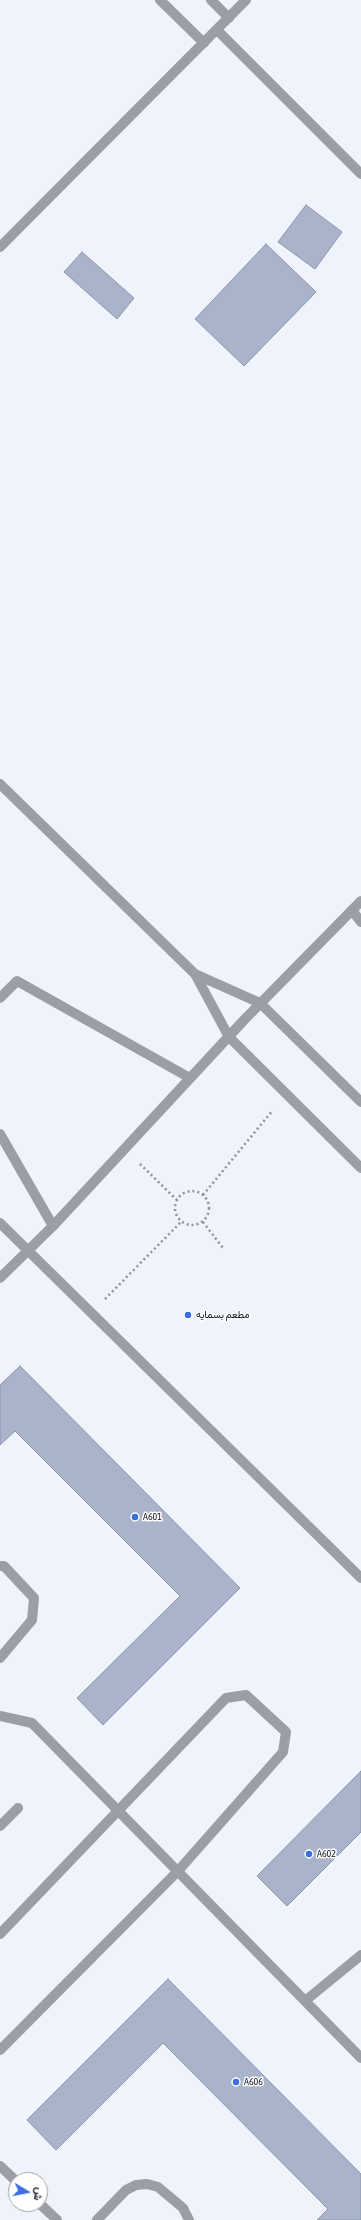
<!DOCTYPE html>
<meta charset="utf-8">
<style>
body{margin:0}
#map{position:relative;width:361px;height:2220px;overflow:hidden;background:#eef3fc;font-family:"Asap Condensed",Vazirmatn,sans-serif}
canvas{display:block}
.north{position:absolute;left:8px;top:2172px;width:40px;height:40px;box-sizing:border-box;background:#fff;border:1px solid #a1a3a6;border-radius:50%;rotate:100deg;font-size:11px;font-weight:700;line-height:16px;text-align:center;color:#151920}
.north::after{content:'';display:block;margin:auto;width:14px;height:18px;background:#3c6ede;clip-path:polygon(50% 0,100% 100%,50% 72%,0 100%)}
</style>
<div id="map">
<canvas width="361" height="2220"></canvas>
<div class="north">ش</div>
</div>
<script>
const ctx = document.querySelector('canvas').getContext('2d');
ctx.lineJoin = 'round';
function fillPath(path, color) {
  ctx.fillStyle = color;
  ctx.fill(path, 'evenodd');
}
function shape(rows) {
  const path = new Path2D();
  for (const r of rows) {
    if (r.length === 3) {
      path.moveTo(r[0] + r[2], r[1]);
      path.arc(r[0], r[1], r[2], 0, 2 * Math.PI);
      continue;
    }
    path.moveTo(r[0], r[1]);
    for (let i = 2; i < r.length; i += 2) path.lineTo(r[i], r[i + 1]);
  }
  return path;
}
function strokePath(path, color, width, dash) {
  ctx.strokeStyle = color;
  ctx.lineWidth = width;
  ctx.lineCap = dash ? 'butt' : 'round';
  ctx.setLineDash(dash || []);
  ctx.stroke(path);
}
function drawText(font, color, halo, rows, align = 'center') {
  ctx.font = font + ' "Asap Condensed",Vazirmatn,sans-serif';
  ctx.lineWidth = 3;
  ctx.setLineDash([]);
  ctx.textBaseline = 'middle';
  ctx.strokeStyle = halo;
  ctx.fillStyle = color;
  for (const [text, x, y, turn = 0] of rows) {
    ctx.save();
    ctx.translate(x, y);
    ctx.rotate((+turn || 0) * Math.PI / 180);
    ctx.textAlign = isNaN(turn) ? turn : align;
    if (halo) ctx.strokeText(text, 0, 0);
    ctx.fillText(text, 0, 0);
    ctx.restore();
  }
}
const building = shape([
 [306,205,342,232,315,269,278,242,306,205],
 [266,244,316,292,244,366,195,319,266,244],
 [82,252,134,298,117,319,64,272,82,252],
 [20,1366,240,1588,103,1725,77,1698,180,1596,15,1431,0,1445,0,1385,20,1366],
 [361,1771,361,1832,287,1906,257,1876,361,1771],
 [168,1979,361,2174,361,2220,317,2220,328,2209,163,2043,56,2150,27,2120,168,1979]
]);
fillPath(building, '#a9b4ca');
strokePath(building, '#8b96ab', 1);
strokePath(shape([
 [140,1164,177,1200],
 [192,1208,17],
 [203,1195,273,1110],
 [203,1222,223,1248],
 [105,1299,181,1222]
]), '#8f939b', 2.5, [2, 3]);
strokePath(shape([
 [160,0,204,43],
 [211,0,229,18],
 [352,910,361,922],
 [0,998,17,981,190,1078],
 [0,1134,53,1226],
 [0,1566,4,1566,34,1598,32,1620,0,1658],
 [0,1716,32,1723,361,2058],
 [0,1826,18,1808],
 [0,1934,226,1698,246,1695,286,1732,283,1752,178,1871,0,2050],
 [305,2001,361,1955],
 [0,2166,16,2181],
 [40,2204,57,2220],
 [97,2220,126,2190,136,2185,147,2184,158,2187,183,2208,189,2220]
]), '#999ea7', 10);
strokePath(shape([
 [217,30,361,174],
 [0,784,195,974,229,1037,361,1168],
 [195,974,260,1003,361,1102],
 [0,1223,361,1578],
 [0,1278,53,1226,245,1019,361,901]
]), '#999ea7', 10);
strokePath(shape([
 [0,247,246,0]
]), '#999ea7', 10);
for (const [x, y, r, color] of [
 [188,1315,4,"#3c6ede"],
 [135,1517,4,"#3c6ede"],
 [309,1854,4,"#3c6ede"],
 [236,2082,4,"#3c6ede"]
]) {
  const dot = new Path2D();
  dot.arc(x, y, r, 0, 2 * Math.PI);
  ctx.fillStyle = color;
  ctx.fill(dot);
  strokePath(dot, '#fff', 1.5);
}
drawText('10px', '#151920', '#fff', [
 ["مطعم بسمايه",196,1315],
 ["A601",143,1517],
 ["A602",317,1854],
 ["A606",244,2082]
], 'left');
</script>
